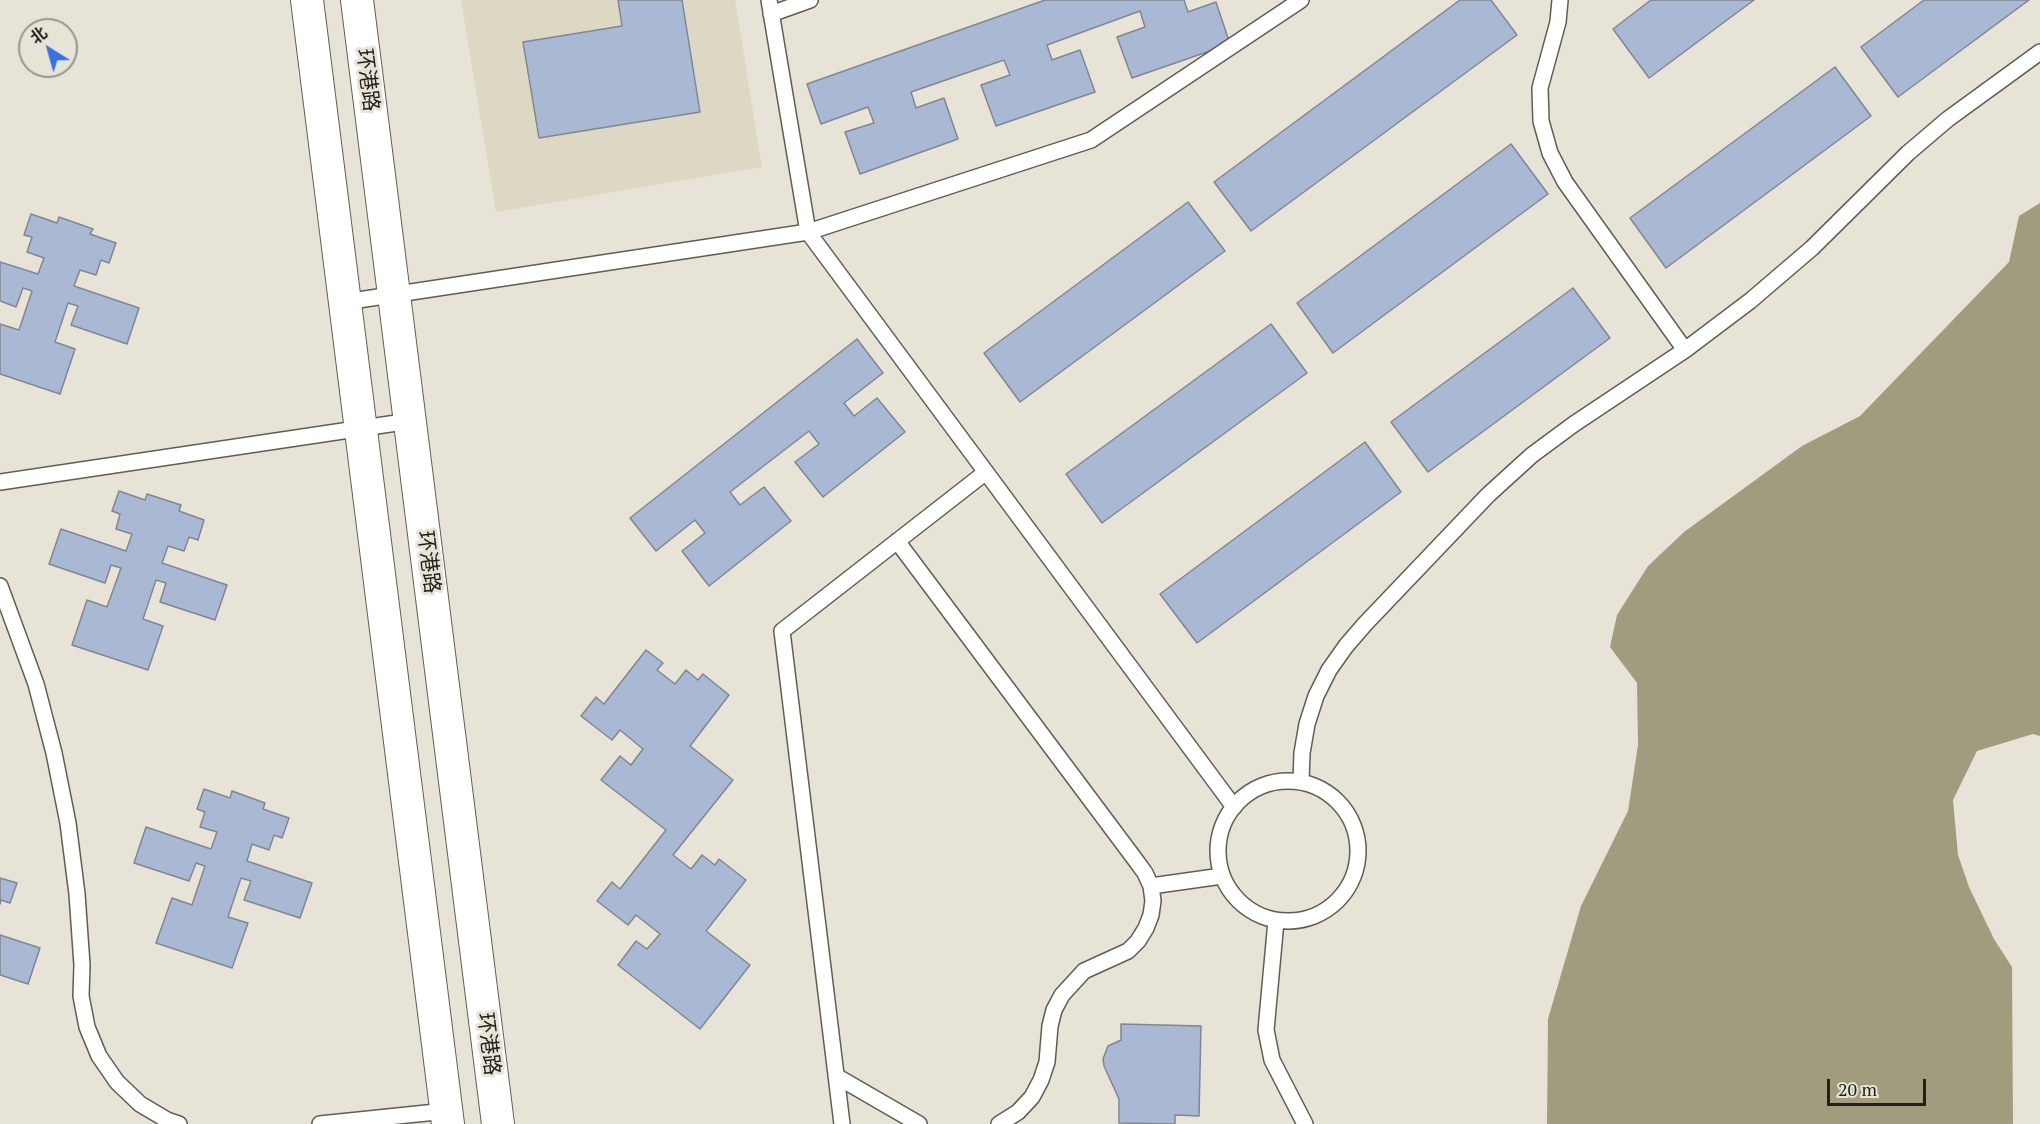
<!DOCTYPE html>
<meta charset="utf-8">
<style>
body{margin:0}
#map{position:relative;width:2040px;height:1124px;overflow:hidden;background:#e7e4d7;font-family:"PT Serif","Noto Sans SC",serif}
canvas{display:block}
.north{position:absolute;left:18px;top:18px;width:60px;height:60px;box-sizing:border-box;background:#e7e4d7;border:2px solid #97958b;border-radius:50%;rotate:323deg;font-size:16px;font-weight:700;line-height:24px;text-align:center;color:#201f1a}
.north::after{content:'';display:block;margin:auto;width:21px;height:27px;background:#3673e2;clip-path:polygon(50% 0,100% 100%,50% 72%,0 100%)}
.scale{position:absolute;left:1827px;top:1079px;width:99px;height:27px;box-sizing:border-box;border:3px solid #201f1a;border-top:0;padding-left:8px;font-size:18px;line-height:21px;white-space:nowrap;color:#201f1a;-webkit-text-stroke:4px #e7e4d7;paint-order:stroke}
</style>
<div id="map">
<canvas width="2040" height="1124"></canvas>
<div class="north">北</div>
<div class="scale">20 m</div>
</div>
<script>
const ctx = document.querySelector('canvas').getContext('2d');
ctx.lineJoin = 'round';
function fillPath(path, color) {
  ctx.fillStyle = color;
  ctx.fill(path, 'evenodd');
}
function shape(rows) {
  const path = new Path2D();
  for (const r of rows) {
    if (r.length === 3) {
      path.moveTo(r[0] + r[2], r[1]);
      path.arc(r[0], r[1], r[2], 0, 2 * Math.PI);
      continue;
    }
    path.moveTo(r[0], r[1]);
    for (let i = 2; i < r.length; i += 2) path.lineTo(r[i], r[i + 1]);
  }
  return path;
}
function strokePath(path, color, width, dash) {
  ctx.strokeStyle = color;
  ctx.lineWidth = width;
  ctx.lineCap = dash ? 'butt' : 'round';
  ctx.setLineDash(dash || []);
  ctx.stroke(path);
}
function drawText(font, color, halo, rows, align = 'center') {
  ctx.font = font + ' "PT Serif","Noto Sans SC",serif';
  ctx.lineWidth = 6;
  ctx.setLineDash([]);
  ctx.textBaseline = 'middle';
  ctx.strokeStyle = halo;
  ctx.fillStyle = color;
  for (const [text, x, y, turn = 0] of rows) {
    ctx.save();
    ctx.translate(x, y);
    ctx.rotate((+turn || 0) * Math.PI / 180);
    ctx.textAlign = isNaN(turn) ? turn : align;
    if (halo) ctx.strokeText(text, 0, 0);
    ctx.fillText(text, 0, 0);
    ctx.restore();
  }
}
fillPath(shape([
 [461,0,735,0,762,167,496,212]
]), '#dcd8c3');
fillPath(shape([
 [2040,203,2040,736,2033,734,1977,751,1953,800,1958,855,1969,887,1994,939,2012,967,2013,1124,1547,1124,1548,1019,1581,906,1628,811,1638,745,1637,683,1610,647,1617,615,1648,566,1684,532,1802,446,1860,416,2009,262,2019,216]
]), '#a19c7e');
const building = shape([
 [618,0,682,0,700,112,539,138,523,42,622,26,618,0],
 [1045,0,1184,0,1188,12,1216,2,1230,44,1132,78,1117,37,1145,27,1140,11,1047,45,1052,60,1080,50,1095,92,996,126,981,85,1010,75,1004,60,911,92,916,108,944,98,958,139,860,174,845,132,874,123,868,107,821,124,807,84,1045,0],
 [1460,0,1491,0,1517,35,1251,231,1214,182,1460,0],
 [1651,0,1754,0,1649,78,1613,29,1651,0],
 [1924,0,2029,0,1898,97,1861,47,1924,0],
 [1835,67,1871,116,1666,268,1630,218,1835,67],
 [1511,144,1548,194,1333,353,1297,303,1511,144],
 [1188,202,1225,251,1020,402,984,353,1188,202],
 [31,214,57,223,59,217,93,229,90,234,116,243,109,263,101,260,96,275,80,270,74,286,139,308,127,344,71,325,78,306,68,303,55,342,75,349,60,394,0,374,0,324,19,330,32,291,23,288,16,307,0,301,0,262,38,274,44,258,27,252,32,237,24,235,31,214],
 [1573,288,1610,338,1428,472,1391,422,1573,288],
 [1271,324,1307,373,1102,523,1066,474,1271,324],
 [857,339,883,373,844,403,854,416,877,398,905,432,823,497,795,462,819,444,809,431,730,492,740,505,764,487,791,521,709,586,682,551,705,533,695,520,656,551,630,518,857,339],
 [1365,442,1401,492,1197,643,1160,594,1365,442],
 [119,491,145,500,147,494,181,505,179,511,204,520,198,540,189,537,184,551,168,546,162,563,227,585,215,620,160,602,166,583,156,580,143,619,163,626,148,670,72,645,87,600,107,607,121,568,111,565,105,583,49,564,61,529,126,551,132,534,116,529,120,514,112,511,119,491],
 [646,650,663,663,657,670,675,684,686,670,698,680,703,674,729,695,690,746,733,780,673,855,691,869,702,855,715,865,719,859,746,880,706,931,750,965,700,1029,618,965,636,941,647,949,660,934,636,915,628,925,597,901,612,882,620,889,666,830,601,780,620,756,631,765,643,749,620,730,612,740,581,716,596,697,604,704,646,650],
 [204,789,230,798,232,791,265,803,263,809,289,818,282,838,274,835,269,850,252,844,247,861,312,883,300,918,244,900,251,881,241,878,228,917,248,923,232,968,156,943,172,898,192,905,205,866,196,863,189,881,134,863,146,827,211,849,217,832,200,827,205,812,197,809,204,789],
 [0,878,17,883,10,903,1,900,0,904,0,878],
 [0,935,40,948,28,984,0,975,0,935],
 [1121,1024,1201,1026,1199,1116,1175,1115,1175,1124,1119,1123,1119,1099,1104,1066,1103,1059,1108,1046,1121,1040,1121,1024]
]);
fillPath(building, '#a9b8d3');
strokePath(building, '#808792', 1.5);
const service = shape([
 [769,0,808,232,1234,807],
 [1560,0,1558,22,1540,88,1541,121,1550,153,1565,182,1685,350],
 [771,14,810,0],
 [345,302,808,232,1091,140,1301,0],
 [0,482,410,421],
 [897,541,1137,862,1145,873,1151,886,1153,901,1151,915,1146,928,1138,941,1128,951,1084,971,1062,995,1054,1010,1050,1026,1047,1062,1041,1080,1032,1097,1018,1112,999,1124],
 [0,586,36,684,54,753,68,823,77,894,82,965,81,996,87,1027,99,1056,117,1082,140,1104,167,1120,179,1124],
 [1288,851,70],
 [1301,782,1302,753,1307,724,1316,696,1329,670,1346,646,1365,624,1488,495,1532,455,1574,424,1685,350,1750,301,1812,248,1908,153,1948,119,2040,52],
 [1151,886,1222,876],
 [1276,921,1266,1030,1272,1060,1305,1124],
 [836,1076,919,1124],
 [320,1124,446,1111],
 [842,1124,782,631,986,472]
]);
const minor = shape([
 [307,0,448,1124],
 [357,0,498,1124]
]);
strokePath(service, '#605d52', 18);
strokePath(minor, '#605d52', 34);
strokePath(service, '#fff', 15);
strokePath(minor, '#fff', 32);
drawText('21px', '#201f1a', '#e7e4d7', [
 ["环港路",367,80,83],
 ["环港路",428,562,83],
 ["环港路",488,1044,83]
]);
</script>
